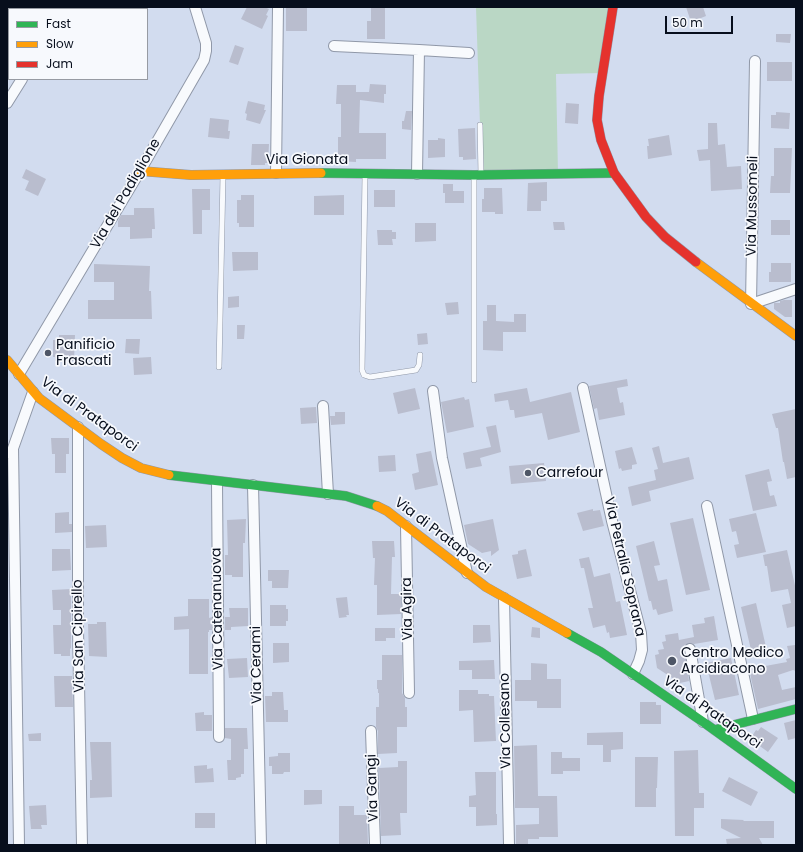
<!DOCTYPE html>
<style>
body{margin:0}
#map{position:relative;width:803px;height:852px;overflow:hidden;background:#d2dcef;font-family:Poppins,sans-serif}
canvas{display:block}
.frame{position:absolute;inset:0;border:8px solid #070e1c;pointer-events:none}
.legend{position:absolute;left:8px;top:8px;width:140px;height:72px;box-sizing:border-box;background:#f7f9fd;border:1px solid #979ba3;margin:0;padding:5px 7px;list-style:none;font-size:12px;color:#070e1c}
.legend li{display:flex;align-items:center;gap:8px;height:20px}
.legend b{width:20px;border:1px solid #979ba3}
.scale{position:absolute;left:665px;top:16px;width:68px;height:18px;box-sizing:border-box;border:2px solid #070e1c;border-top:0;padding-left:5px;font-size:12px;line-height:14px;white-space:nowrap;color:#070e1c;-webkit-text-stroke:3px #f7f9fd;paint-order:stroke}
</style>
<div id="map">
<canvas width="803" height="852"></canvas>
<div class="frame"></div>
<ul class="legend">
<li><b style="height:5px;background:#30b455"></b>Fast</li>
<li><b style="height:5px;background:#ff9f0a"></b>Slow</li>
<li><b style="height:5px;background:#e5322d"></b>Jam</li>
</ul>
<div class="scale">50 m</div>
</div>
<script>
const ctx = document.querySelector('canvas').getContext('2d');
ctx.lineJoin = 'round';
function fillPath(path, color) {
  ctx.fillStyle = color;
  ctx.fill(path, 'evenodd');
}
function shape(rows) {
  const path = new Path2D();
  for (const r of rows) {
    path.moveTo(r[0], r[1]);
    for (let i = 2; i < r.length; i += 2) path.lineTo(r[i], r[i + 1]);
  }
  return path;
}
function strokePath(path, color, width, dash) {
  ctx.strokeStyle = color;
  ctx.lineWidth = width;
  ctx.lineCap = dash ? 'butt' : 'round';
  ctx.setLineDash(dash || []);
  ctx.stroke(path);
}
function drawText(font, color, halo, rows, align = 'center') {
  ctx.font = font + ' Poppins,sans-serif';
  ctx.lineWidth = 3.5;
  ctx.setLineDash([]);
  ctx.textBaseline = 'middle';
  ctx.strokeStyle = halo;
  ctx.fillStyle = color;
  for (const [text, x, y, turn = 0] of rows) {
    ctx.save();
    ctx.translate(x, y);
    ctx.rotate((+turn || 0) * Math.PI / 180);
    ctx.textAlign = isNaN(turn) ? turn : align;
    if (halo) ctx.strokeText(text, 0, 0);
    ctx.fillText(text, 0, 0);
    ctx.restore();
  }
}
fillPath(shape([
 [476,7,613,7,602,73,556,74,558,174,481,175,480,125]
]), '#bad7c5');
fillPath(shape([
 [247,7,264,7,269,9,266,15,268,16,262,29,241,19],
 [286,7,307,7,307,31,286,31],
 [371,7,385,7,385,39,367,39,367,21,371,21],
 [686,7,703,7,706,16,691,22],
 [776,34,791,34,790,43,776,42],
 [235,45,244,48,238,65,229,62],
 [767,62,792,62,792,81,767,81],
 [370,84,386,85,386,94,384,94,384,103,360,100,359,133,386,133,386,159,356,159,356,162,338,161,338,137,341,137,341,104,336,104,337,85,356,85,356,92,369,92],
 [248,101,265,105,264,110,266,110,260,124,246,120,247,114,245,113],
 [566,103,579,104,578,124,565,123],
 [406,111,412,111,411,130,402,129,402,121,404,121],
 [776,112,790,113,789,129,771,128,771,115,776,115],
 [210,118,229,120,228,131,230,131,229,139,208,137],
 [708,123,717,123,718,145,725,144,727,167,741,166,742,189,711,191,710,160,699,161,697,150,708,149],
 [475,128,476,159,463,160,463,157,459,157,458,129],
 [669,135,672,155,648,159,647,146,649,146,648,139],
 [438,138,445,139,445,157,428,158,428,140,438,140],
 [252,144,269,144,268,163,265,163,265,165,251,165],
 [774,148,792,148,790,193,770,193,771,176,774,176],
 [26,169,46,179,38,196,25,190,29,181,22,178],
 [547,182,547,201,541,201,541,211,527,211,528,183],
 [443,184,453,184,453,191,464,191,464,203,445,203,445,193,443,193],
 [484,188,502,188,503,214,495,214,495,212,482,212,482,199,484,199],
 [192,189,210,189,210,210,202,210,202,234,193,234],
 [374,190,395,190,395,207,374,207],
 [241,195,254,195,254,227,239,227,239,223,237,223,237,200,241,200],
 [344,195,344,215,314,215,314,196],
 [134,208,154,208,155,229,152,229,152,238,130,239,130,227,118,227,118,221,121,215,134,215],
 [771,220,790,220,790,235,771,235],
 [553,222,564,222,565,230,554,230],
 [415,223,436,223,436,241,415,242],
 [377,230,392,230,392,232,396,232,396,239,392,239,393,245,378,245],
 [232,252,258,252,258,270,233,271],
 [771,263,791,263,791,282,769,282,769,272,771,272],
 [94,264,150,266,149,291,151,291,152,319,88,319,88,300,114,300,114,282,94,282],
 [239,296,239,307,228,308,228,297],
 [784,300,792,300,792,317,785,317,774,309,774,303,780,303,780,301],
 [458,302,459,314,447,315,445,303],
 [487,305,496,305,496,321,514,322,514,314,526,314,526,332,503,332,503,351,483,350,483,321,487,321],
 [237,325,245,325,244,339,237,339],
 [427,333,428,344,418,345,417,334],
 [59,335,75,335,74,361,55,361,55,357,53,357,53,340,59,340],
 [126,339,140,339,139,354,125,353],
 [151,357,152,374,134,375,133,358],
 [627,379,628,386,617,388,620,403,623,402,625,415,599,420,597,408,594,409,589,386],
 [415,388,420,409,398,414,393,393],
 [527,388,530,402,571,392,580,432,548,440,542,413,515,418,514,410,510,410,508,400,495,402,494,394],
 [464,397,465,400,469,399,474,427,447,433,441,402],
 [316,407,317,423,301,424,300,408],
 [796,409,796,477,787,479,784,462,783,462,778,428,776,428,772,414],
 [335,412,345,412,345,424,331,425,330,416,335,416],
 [496,425,501,452,480,458,482,466,466,469,463,453,491,447,486,427],
 [51,438,69,438,69,454,66,454,66,473,55,473,55,454,52,454],
 [659,446,663,463,689,457,694,479,649,491,651,501,632,506,628,487,656,480,654,470,658,469,652,448],
 [632,447,637,464,632,465,632,469,622,471,621,468,619,469,615,451],
 [431,451,438,485,415,490,412,474,419,472,416,454],
 [395,455,396,471,379,472,378,456],
 [544,463,546,481,511,484,509,466],
 [769,469,772,481,767,482,770,496,774,495,777,506,753,511,745,475],
 [593,509,593,511,600,510,604,526,583,531,577,513],
 [69,512,69,524,72,524,72,532,55,533,55,513],
 [756,513,766,552,737,558,734,545,739,544,736,531,732,532,729,519],
 [693,518,710,590,686,595,670,523],
 [246,519,245,543,243,543,243,577,232,577,232,575,225,575,225,555,228,555,227,520],
 [493,519,499,550,491,556,491,551,482,553,468,544,464,525],
 [106,525,107,547,86,548,85,526],
 [372,541,394,541,395,557,392,557,391,594,401,594,401,614,377,615,377,585,374,585,375,558,373,558],
 [654,541,660,565,654,566,658,581,667,579,673,611,658,615,656,609,653,610,651,601,649,601,636,546],
 [52,549,70,549,71,570,52,571],
 [526,549,532,576,517,579,512,555,518,554,518,551],
 [787,550,796,590,796,626,787,628,782,605,791,603,788,589,771,592,767,566,765,566,763,555],
 [589,557,594,577,610,573,616,602,620,601,627,635,610,638,609,632,607,633,605,625,593,628,588,608,593,608,584,568,581,568,579,559],
 [268,570,289,570,288,588,272,588,272,581,268,581],
 [71,589,71,648,70,649,70,656,61,656,61,654,54,654,53,625,61,625,61,610,53,610,52,590],
 [347,597,349,615,346,615,347,617,339,618,336,598],
 [188,599,209,599,209,618,212,617,212,630,209,630,209,632,208,632,208,674,189,674,189,629,174,630,174,617,188,616],
 [756,603,766,647,751,650,741,607],
 [270,605,286,605,286,609,288,609,288,621,286,621,286,626,270,626],
 [229,608,248,608,248,626,231,627,231,630,225,630,225,617,230,617],
 [714,616,718,640,694,644,689,643,684,646,689,681,680,683,657,668,655,655,659,654,658,650,664,649,662,642,666,641,665,635,678,633,679,640,694,637,692,625,705,623,704,618],
 [97,622,106,622,107,657,89,656,88,624,97,624],
 [473,625,490,625,491,642,473,643],
 [532,627,540,628,540,638,531,637],
 [375,628,395,628,395,638,386,638,386,641,375,641],
 [273,643,289,643,289,662,273,663],
 [795,645,796,651,796,671,793,670,778,675,782,690,796,687,796,699,758,709,749,669,787,662,786,659,790,658,787,646],
 [382,655,402,655,402,693,405,698,405,707,407,707,407,727,397,727,397,753,378,754,378,731,376,727,376,707,379,707,379,693,378,693,378,689,377,689,377,680,382,680],
 [247,658,248,677,229,678,227,659],
 [731,658,739,695,715,700,706,663],
 [494,660,495,679,472,679,472,670,459,670,459,661],
 [531,663,547,664,547,679,561,679,561,708,537,708,537,701,515,701,515,680,531,680],
 [54,676,72,676,73,707,55,707],
 [459,690,478,690,478,694,489,694,489,696,494,696,496,741,474,742,473,710,459,711],
 [272,692,283,692,284,710,288,710,288,722,266,722,265,696,272,696],
 [640,702,656,702,656,705,661,705,661,724,640,724],
 [204,712,204,715,212,715,212,731,196,731,195,713],
 [796,720,796,738,788,740,784,723],
 [761,727,778,738,768,752,750,739,756,730,758,731],
 [225,728,247,728,248,749,244,749,244,774,241,774,241,777,236,778,236,780,228,780,227,760,231,760,231,739,225,738],
 [623,732,623,749,611,750,611,762,603,762,603,745,587,745,587,733],
 [41,733,41,741,29,741,28,734],
 [90,742,111,742,112,797,90,798,90,780,92,780],
 [537,745,538,796,557,796,558,837,539,837,539,839,528,839,528,845,516,845,516,825,539,824,539,808,515,808,514,746],
 [698,750,699,793,704,793,704,808,694,808,694,836,675,836,674,751],
 [551,752,562,752,562,758,580,758,580,771,563,771,563,774,551,774],
 [278,753,290,753,290,772,284,772,283,774,272,774,272,766,269,766,269,757,278,756],
 [635,757,658,757,657,788,656,788,656,807,635,807],
 [398,761,407,761,407,813,400,813,401,835,381,836,379,768,398,767],
 [207,765,207,769,213,768,214,782,195,783,194,766],
 [475,772,496,772,496,814,497,814,497,825,476,826,476,807,469,807,469,796,476,795],
 [729,777,758,792,751,806,722,791],
 [304,790,322,790,322,804,304,805],
 [46,805,47,825,41,825,42,829,31,829,29,806],
 [339,806,354,806,354,815,367,815,368,845,339,845],
 [195,813,215,813,215,828,195,828],
 [721,819,744,820,743,821,774,821,774,838,759,838,763,845,727,845,726,839,741,838,721,828]
]), '#b9bdce');
const lane = shape([
 [480,125,481,174],
 [365,176,362,370,364,375,370,377,416,370,419,365,420,355],
 [474,176,474,380],
 [219,367,223,176]
]);
const street = shape([
 [63,9,64,7],
 [334,46,419,50,417,174],
 [419,50,469,53],
 [755,61,751,304,796,289],
 [7,103,22,79],
 [276,173,278,7],
 [19,374,140,171,204,60,206,51,206,43,195,7],
 [583,388,612,521,641,633,642,650,639,661,633,674],
 [433,391,442,458,467,573],
 [323,406,328,494],
 [78,427,78,629,82,845],
 [13,448,19,845],
 [11,454,33,392],
 [217,482,219,737],
 [253,485,261,845],
 [707,506,753,719],
 [406,526,409,693],
 [504,598,509,845],
 [690,649,703,722],
 [371,731,375,845]
]);
const fast = shape([
 [321,173,474,175,614,173],
 [169,475,346,496,377,506],
 [567,633,601,652,706,724,796,789],
 [714,730,796,709]
]);
const slow = shape([
 [140,171,191,175,321,173],
 [696,262,796,336],
 [7,360,39,398,101,444,122,458,141,468,169,475],
 [377,506,387,511,486,587,567,633]
]);
const jam = shape([
 [613,7,599,96,597,120,601,140,614,173,646,217,665,237,696,262]
]);
strokePath(lane, '#9098a8', 6);
strokePath(street, '#9098a8', 12);
strokePath(fast, '#9098a8', 10);
strokePath(slow, '#9098a8', 10);
strokePath(jam, '#9098a8', 10);
strokePath(lane, '#f8fafd', 5);
strokePath(street, '#f8fafd', 10);
strokePath(fast, '#30b455', 9);
strokePath(slow, '#ff9f0a', 9);
strokePath(jam, '#e5322d', 9);
for (const [x, y, r, color] of [
 [48,353,4,"#4e5666"],
 [528,473,4,"#4e5666"],
 [672,661,5,"#4e5666"]
]) {
  const dot = new Path2D();
  dot.arc(x, y, r, 0, 2 * Math.PI);
  ctx.fillStyle = color;
  ctx.fill(dot);
  strokePath(dot, '#f7f9fd', 1.5);
}
drawText('14px', '#070e1c', '#f7f9fd', [
 ["Via Gionata",307,160],
 ["Via del Padiglione",126,194,-60],
 ["Via Mussomeli",753,206,-89],
 ["Via di Prataporci",89,415,36],
 ["Via di Prataporci",442,536,37],
 ["Via Petralia Soprana",624,567,77],
 ["Via Catenanuova",218,609,-91],
 ["Via Agira",408,609,-91],
 ["Via San Cipirello",79,636,-91],
 ["Via Cerami",257,665,-91],
 ["Via di Prataporci",712,713,35],
 ["Via Collesano",506,721,-91],
 ["Via Gangi",373,788,-92]
]);
drawText('14px', '#070e1c', '#f7f9fd', [
 ["Panificio",56,345],
 ["Frascati",56,361],
 ["Carrefour",536,473],
 ["Centro Medico",681,653],
 ["Arcidiacono",681,669]
], 'left');
</script>
